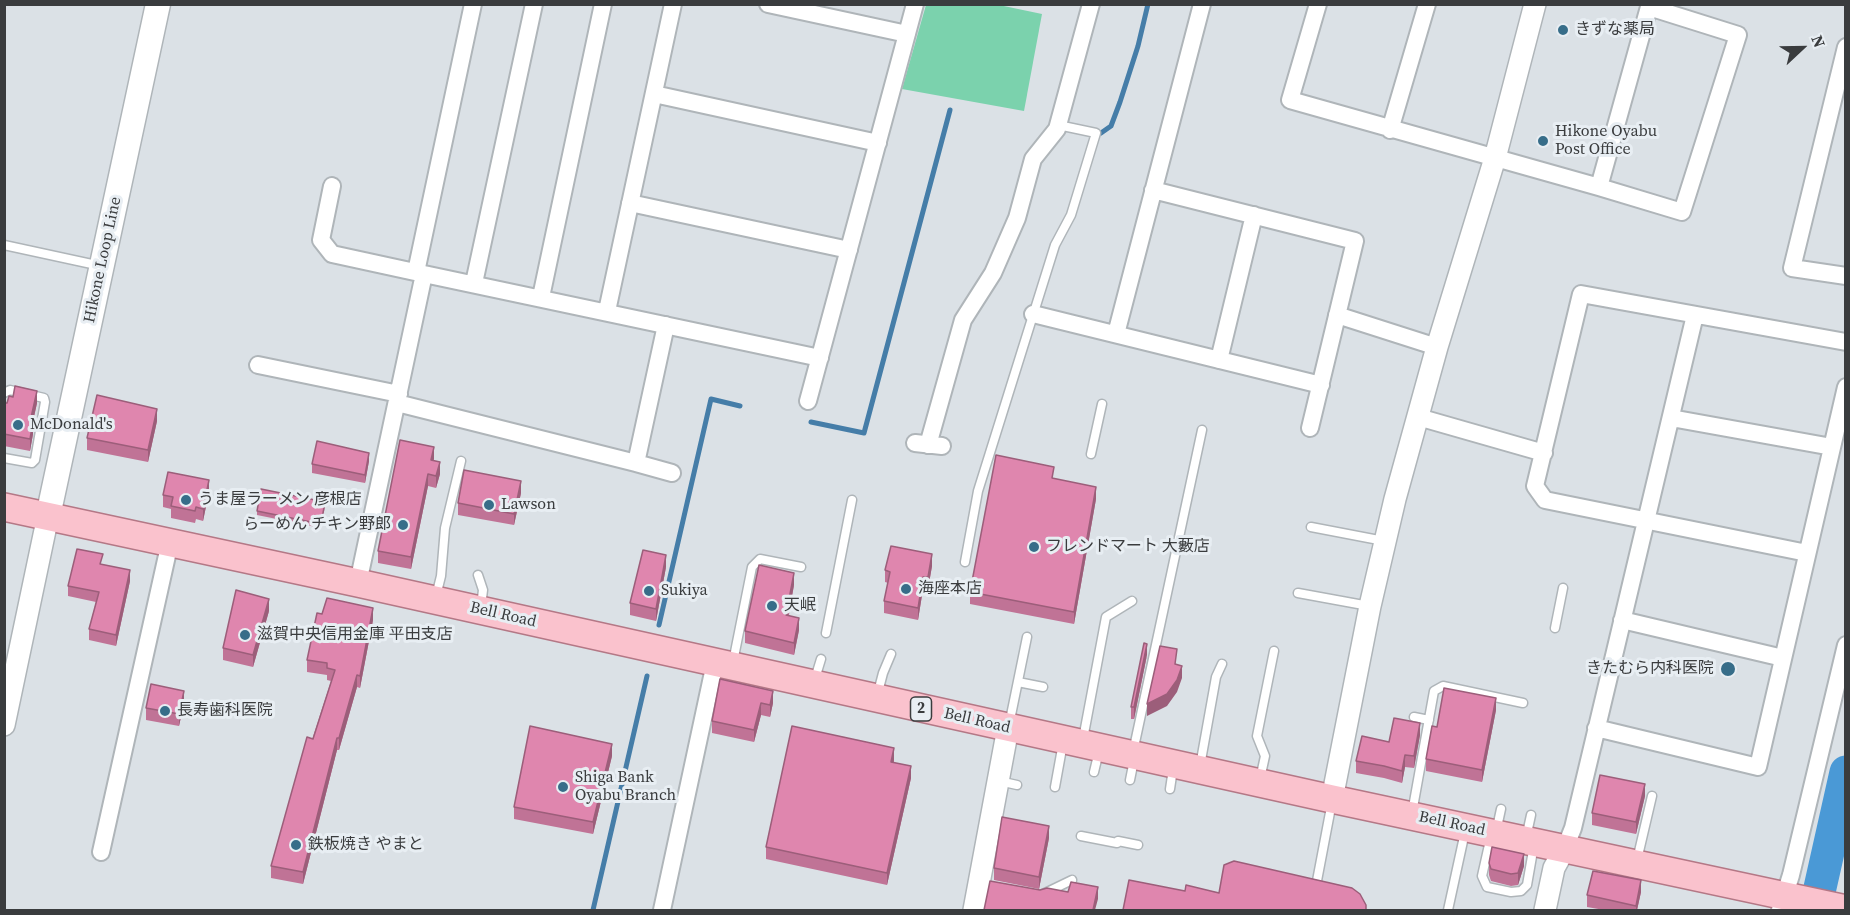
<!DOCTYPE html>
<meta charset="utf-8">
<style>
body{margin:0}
#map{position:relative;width:1850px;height:915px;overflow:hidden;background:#dbe1e6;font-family:"Source Serif 4",serif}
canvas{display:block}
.frame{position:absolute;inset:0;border:6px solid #3a3c3e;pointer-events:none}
.north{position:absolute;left:1772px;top:18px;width:60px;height:60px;-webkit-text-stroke:4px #e8eef3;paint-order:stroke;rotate:68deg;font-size:16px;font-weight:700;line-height:24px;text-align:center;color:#3a3c3e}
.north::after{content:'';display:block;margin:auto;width:21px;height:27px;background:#3a3c3e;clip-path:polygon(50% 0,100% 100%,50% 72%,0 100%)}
</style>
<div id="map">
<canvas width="1850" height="915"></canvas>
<div class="frame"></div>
<div class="north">N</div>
</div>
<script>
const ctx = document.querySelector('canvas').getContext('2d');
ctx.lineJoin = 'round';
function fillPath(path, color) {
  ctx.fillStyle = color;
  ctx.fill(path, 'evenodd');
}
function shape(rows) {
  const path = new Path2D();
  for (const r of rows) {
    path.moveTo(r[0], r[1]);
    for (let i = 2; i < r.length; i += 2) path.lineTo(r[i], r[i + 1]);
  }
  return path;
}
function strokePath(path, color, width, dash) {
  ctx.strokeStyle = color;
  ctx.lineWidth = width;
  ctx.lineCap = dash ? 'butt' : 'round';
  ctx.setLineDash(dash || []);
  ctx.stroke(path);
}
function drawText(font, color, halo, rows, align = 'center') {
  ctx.font = font + ' "Source Serif 4","Noto Sans JP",serif';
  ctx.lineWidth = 6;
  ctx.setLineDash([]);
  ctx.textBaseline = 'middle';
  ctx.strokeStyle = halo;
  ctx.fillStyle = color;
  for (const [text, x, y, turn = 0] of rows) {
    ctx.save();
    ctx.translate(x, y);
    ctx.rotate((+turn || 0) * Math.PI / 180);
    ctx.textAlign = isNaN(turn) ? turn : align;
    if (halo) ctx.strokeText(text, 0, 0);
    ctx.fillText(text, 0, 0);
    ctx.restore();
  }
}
fillPath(shape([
 [926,5,999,5,1042,14,1024,111,902,89]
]), '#7bd2ad');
strokePath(shape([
 [1101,133,1111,126,1120,102,1138,46,1148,4],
 [811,422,864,433,950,110],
 [659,625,711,399,740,406],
 [593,910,647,676]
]), '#457da8', 5);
strokePath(shape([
 [1815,910,1846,772]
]), '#4a99d6', 33);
const service = shape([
 [4,245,101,266],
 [4,393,10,390,44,398,45,402,35,460,32,463,4,458],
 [1091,454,1102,404],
 [1311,527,1384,541],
 [965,562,978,491,1055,245,1071,215,1096,133,1058,125],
 [478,575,483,590,481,606],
 [1298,593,1369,606],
 [436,596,441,576,445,528,461,461],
 [1555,628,1563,588],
 [826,633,852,500],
 [733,662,752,567,760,559,801,567],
 [814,682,821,659],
 [1018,682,1043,687],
 [877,696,883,673,891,654],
 [1414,717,1429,720],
 [1009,725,1027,637],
 [1083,739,1106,617,1132,601],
 [1133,752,1202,430],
 [1200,766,1216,677,1222,664],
 [1094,772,1099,751],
 [1260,779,1265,756,1257,736,1274,651],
 [1130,780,1134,760],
 [999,781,1017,785],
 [1055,787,1063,743],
 [1170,789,1173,769],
 [1412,813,1434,691,1443,686,1523,703],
 [1496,832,1501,809],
 [1081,836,1117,843],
 [1491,836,1482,876,1487,887,1511,892,1521,891,1527,885,1534,845],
 [1526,838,1531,815],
 [1118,841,1138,845],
 [1637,860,1652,796],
 [1316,886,1332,802],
 [1043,894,1072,880],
 [1448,910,1465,832]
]);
const minor = shape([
 [768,4,907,34],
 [1318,4,1290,100,1599,187,1682,212,1738,35,1649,7,1599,187],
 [1846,47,1792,268,1846,276],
 [654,94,878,143],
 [1390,130,1427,4],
 [332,186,321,240,332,254,424,274],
 [1153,190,1355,241,1310,428],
 [630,203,849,250],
 [416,272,473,4],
 [474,283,534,4],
 [541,297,603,4],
 [607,311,673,4],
 [1033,314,1321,385],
 [1337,315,1437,347],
 [1116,334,1202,4],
 [1219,360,1254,215],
 [258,365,399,394],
 [808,401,915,4],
 [397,403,636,463,666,325],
 [1418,417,1544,453],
 [1671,418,1832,447],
 [915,443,942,446],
 [928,445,963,320,993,273,1017,218,1033,159,1057,129,1091,4],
 [636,463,672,473],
 [1807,553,1545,500,1535,486,1581,294,1846,342],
 [358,583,424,274,820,358],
 [1622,620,1783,658],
 [1596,728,1758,767,1846,387],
 [1565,848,1573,828,1695,315],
 [101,852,170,542],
 [662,910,715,663],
 [1780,910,1791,875,1846,645]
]);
const tertiary = shape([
 [4,725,48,516],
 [1332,799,1370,606,1395,499,1437,347,1495,158,1535,4],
 [974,910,1008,728],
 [1545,910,1554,868,1565,848]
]);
const secondary = shape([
 [48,516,158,4]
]);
const primary = shape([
 [4,507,358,583,1332,799,1846,909]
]);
strokePath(service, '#afb5b9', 11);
strokePath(minor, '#afb5b9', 20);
strokePath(tertiary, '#afb5b9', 24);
strokePath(secondary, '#afb5b9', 27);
strokePath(primary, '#b47886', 30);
strokePath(service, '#fff', 8);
strokePath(minor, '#fff', 16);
strokePath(tertiary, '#fff', 21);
strokePath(secondary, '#fff', 24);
strokePath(primary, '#fac2cd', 27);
fillPath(shape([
 [4,403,37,403,33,422,33,434,30,451,4,446],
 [157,421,148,462,87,450,87,438],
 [434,459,434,461,440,474,436,488,428,486,411,569,378,563,378,551],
 [369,461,365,483,312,473,312,464],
 [209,492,203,521,196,519,195,523,171,518,171,509,163,507,163,495],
 [521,493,514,525,458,515,458,503],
 [1096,499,1074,624,970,604,970,592],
 [325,506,321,528,257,515,257,511],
 [103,565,130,581,116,646,89,640,89,629,96,602,68,596,68,586],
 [932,566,928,589,923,589,918,620,884,613,884,601,888,583,885,582,885,570],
 [666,567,656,621,630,615,630,603],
 [794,585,789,615,799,630,794,655,745,643,745,631],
 [269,611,253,667,223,660,223,648],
 [322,614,373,620,360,688,357,687,339,750,337,750,303,884,271,878,271,866,331,681,327,680,327,675,307,672,307,660],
 [1147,655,1134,719,1131,719,1131,707],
 [720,679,773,703,770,717,761,715,754,742,712,733,712,721],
 [184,703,179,726,146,720,146,708],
 [1496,710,1482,782,1426,771,1426,759,1437,727],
 [1420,735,1414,768,1405,767,1402,783,1384,778,1356,773,1356,761,1389,742],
 [612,756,593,834,514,819,514,807],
 [894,760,894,763,911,778,887,885,766,859,766,847],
 [1645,796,1636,834,1592,825,1592,813],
 [1049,838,1039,889,994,880,994,868],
 [1489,863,1524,866,1518,885,1511,886,1491,881,1489,875],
 [1641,892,1637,910,1604,910,1587,907,1587,895]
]), '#c07396');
fillPath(shape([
 [37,391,37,403,30,434,30,422],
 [157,409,157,421,148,462,148,450],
 [33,422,33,434,30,451,30,439],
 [434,447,434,459,431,472,431,460],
 [369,453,369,461,365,483,365,475],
 [440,462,440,474,436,488,436,476],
 [428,474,428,486,411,569,411,557],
 [209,480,209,492,203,521,203,509],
 [521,481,521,493,514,525,514,514],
 [1096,487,1096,499,1074,624,1074,612],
 [932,554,932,566,928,589,928,577],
 [666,555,666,567,656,621,656,609],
 [130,570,130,581,116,646,116,635],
 [794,573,794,585,786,627,786,615],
 [923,577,923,589,918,620,918,608],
 [269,599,269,611,253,667,253,655],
 [373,608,373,620,360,688,360,676],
 [799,618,799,630,794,655,794,643],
 [1147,644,1147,655,1134,719,1134,707],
 [1182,666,1182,678,1177,692,1167,706,1147,716,1147,704],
 [357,675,357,687,339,750,339,738],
 [184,691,184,703,179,726,179,714],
 [773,691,773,703,770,717,770,705],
 [1496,698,1496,710,1482,782,1482,770],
 [761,703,761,715,754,742,754,730],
 [1420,723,1420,735,1414,768,1414,756],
 [337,738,337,750,303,884,303,872],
 [612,744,612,756,593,834,593,822],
 [894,748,894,760,891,774,891,762],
 [1405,755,1405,767,1402,783,1402,771],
 [911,766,911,778,887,885,887,873],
 [1645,784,1645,796,1636,834,1636,822],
 [1049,826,1049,838,1039,889,1039,877],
 [1524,854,1524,866,1518,885,1518,873],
 [1641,880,1641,892,1637,910,1636,910,1636,906],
 [1098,887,1098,899,1095,910,1093,910]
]), '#9c5e7a');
const building = shape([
 [15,386,37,391,30,422,33,422,30,439,4,434,4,403,7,403,9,396,13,397,15,386],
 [97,395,157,409,148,450,87,438,97,395],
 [400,440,434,447,431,460,440,462,436,476,428,474,411,557,378,551,400,440],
 [317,441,369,453,365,475,312,464,317,441],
 [996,455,1054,467,1052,478,1096,487,1074,612,970,592,996,455],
 [464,470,521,481,514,514,458,503,464,470],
 [168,472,209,480,203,509,196,507,195,511,171,506,173,497,163,495,168,472],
 [261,489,325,502,321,524,257,511,261,489],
 [891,546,932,554,928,577,923,577,918,608,884,601,890,572,885,570,891,546],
 [77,549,103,554,100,564,130,570,116,635,89,629,99,592,68,586,77,549],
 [643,550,666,555,656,609,630,603,643,550],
 [759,565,794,573,786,615,799,618,794,643,745,631,759,565],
 [236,590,269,599,253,655,223,648,236,590],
 [327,598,373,608,360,676,357,675,339,738,337,738,303,872,271,866,307,737,313,739,335,670,327,668,327,663,307,660,317,613,322,614,327,598],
 [1144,643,1147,644,1134,707,1131,707,1144,643],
 [1160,646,1177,649,1175,664,1182,666,1177,680,1167,694,1147,704,1160,646],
 [720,679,773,691,770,705,761,703,754,730,712,721,720,679],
 [151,684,184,691,179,714,146,708,151,684],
 [1444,688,1496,698,1482,770,1426,759,1432,726,1437,727,1444,688],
 [1394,718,1420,723,1414,756,1405,755,1402,771,1384,766,1356,761,1362,736,1389,742,1394,718],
 [530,726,612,744,593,822,514,807,530,726],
 [792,726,894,748,891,762,911,766,887,873,766,847,792,726],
 [1600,775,1645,784,1636,822,1592,813,1600,775],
 [1002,817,1049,826,1039,877,994,868,1002,817],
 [1492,847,1524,854,1518,873,1511,874,1491,869,1489,863,1492,847],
 [1234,861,1352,888,1360,894,1366,905,1366,910,1123,910,1129,880,1185,891,1186,885,1219,893,1224,865,1234,861],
 [1593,871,1641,880,1636,906,1587,895,1593,871],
 [990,881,1040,890,1047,888,1068,892,1071,882,1098,887,1093,910,984,910,990,881]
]);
fillPath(building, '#df86ae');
strokePath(building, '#9c5e7a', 1.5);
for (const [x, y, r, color] of [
 [1563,30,6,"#376d89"],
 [1543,141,6,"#376d89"],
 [18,425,6,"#376d89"],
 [186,500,6,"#376d89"],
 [489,505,6,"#376d89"],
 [403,525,6,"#376d89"],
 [1034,547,6,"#376d89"],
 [906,589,6,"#376d89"],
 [649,591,6,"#376d89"],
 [772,606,6,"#376d89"],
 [245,635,6,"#376d89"],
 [1728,669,8,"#376d89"],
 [165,711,6,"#376d89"],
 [563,787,6,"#376d89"],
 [296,845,6,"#376d89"]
]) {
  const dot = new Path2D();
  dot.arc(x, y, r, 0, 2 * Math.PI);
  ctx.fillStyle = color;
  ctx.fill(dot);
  strokePath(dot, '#e8eef3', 2);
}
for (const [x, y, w] of [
 [921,709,21]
]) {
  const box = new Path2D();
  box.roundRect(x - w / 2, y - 12, w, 24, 4.5);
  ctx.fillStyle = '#e8eef3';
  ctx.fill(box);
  strokePath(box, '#3a3c3e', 1.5);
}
drawText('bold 15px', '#3a3c3e', null, [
 ["2",921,709]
]);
drawText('16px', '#3a3c3e', '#e8eef3', [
 ["きずな薬局",1575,30],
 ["Hikone Oyabu",1555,132],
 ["Post Office",1555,150],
 ["McDonald's",30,425],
 ["うま屋ラーメン 彦根店",198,500],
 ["Lawson",501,505],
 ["らーめん チキン野郎",391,525,"right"],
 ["フレンドマート 大藪店",1046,547],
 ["海座本店",918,589],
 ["Sukiya",661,591],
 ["天岷",784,606],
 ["滋賀中央信用金庫 平田支店",257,635],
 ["きたむら内科医院",1714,669,"right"],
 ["長寿歯科医院",177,711],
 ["Shiga Bank",575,778],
 ["Oyabu Branch",575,796],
 ["鉄板焼き やまと",308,845]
], 'left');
drawText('16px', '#3a3c3e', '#e8eef3', [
 ["Hikone Loop Line",103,260,-78],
 ["Bell Road",503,615,13],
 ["Bell Road",977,721,13],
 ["Bell Road",1452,824,12]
]);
</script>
